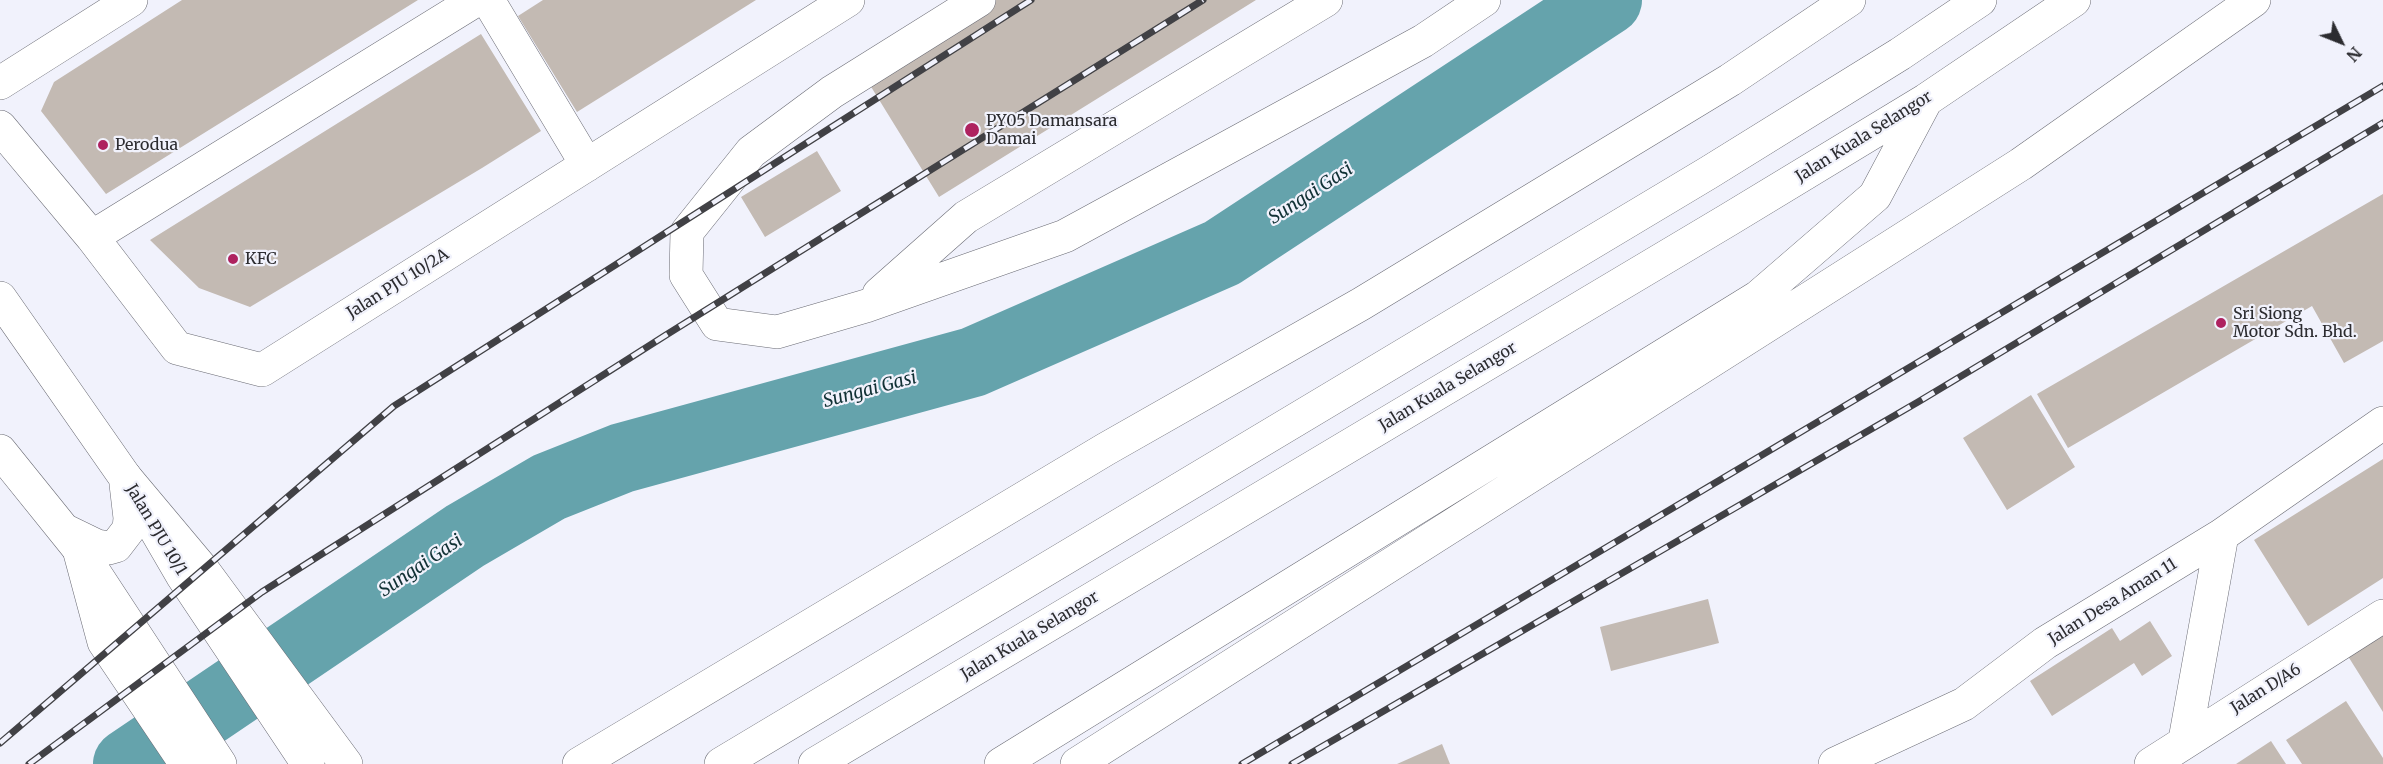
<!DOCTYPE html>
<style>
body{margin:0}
#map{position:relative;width:2383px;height:764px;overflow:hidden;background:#f1f2fc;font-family:Merriweather,serif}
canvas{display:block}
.north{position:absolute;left:2311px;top:12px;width:60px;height:60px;-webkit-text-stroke:4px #f1f2fc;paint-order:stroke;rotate:133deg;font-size:16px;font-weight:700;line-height:24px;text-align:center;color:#2c2c30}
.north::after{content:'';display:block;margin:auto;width:21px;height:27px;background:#2c2c30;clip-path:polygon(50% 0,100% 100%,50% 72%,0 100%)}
</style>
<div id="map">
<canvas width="2383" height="764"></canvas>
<div class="north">N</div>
</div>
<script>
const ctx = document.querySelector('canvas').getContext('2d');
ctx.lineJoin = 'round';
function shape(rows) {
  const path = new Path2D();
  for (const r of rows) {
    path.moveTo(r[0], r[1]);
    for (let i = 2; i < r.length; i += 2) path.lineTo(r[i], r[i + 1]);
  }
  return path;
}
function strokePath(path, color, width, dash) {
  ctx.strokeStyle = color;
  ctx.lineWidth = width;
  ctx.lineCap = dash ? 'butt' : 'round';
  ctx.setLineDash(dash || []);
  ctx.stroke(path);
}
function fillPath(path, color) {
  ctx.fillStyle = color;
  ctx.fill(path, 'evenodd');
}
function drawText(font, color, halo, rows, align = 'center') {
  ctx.font = font + ' Merriweather,serif';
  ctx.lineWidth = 4.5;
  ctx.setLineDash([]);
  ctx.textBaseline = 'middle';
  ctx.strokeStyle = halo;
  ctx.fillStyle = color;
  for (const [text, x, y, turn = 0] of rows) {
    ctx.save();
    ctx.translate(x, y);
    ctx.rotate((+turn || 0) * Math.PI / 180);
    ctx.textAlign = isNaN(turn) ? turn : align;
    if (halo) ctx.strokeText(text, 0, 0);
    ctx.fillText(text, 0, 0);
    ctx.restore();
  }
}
strokePath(shape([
 [128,764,465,536,549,487,622,458,973,362,1222,253,1607,0]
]), '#65a3ac', 70);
fillPath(shape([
 [182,0,418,0,106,194,41,111,54,82],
 [543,0,756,0,577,112,518,16],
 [959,0,1256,0,939,197,857,64],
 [481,34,541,131,482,168,250,307,199,288,150,240],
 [817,151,841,191,765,237,741,197],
 [2383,194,2383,341,2344,363,2312,306,2068,448,2037,394],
 [2031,395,2075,467,2007,510,1963,438],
 [2383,459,2383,578,2308,626,2254,540],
 [1708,599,1719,643,1611,671,1600,627],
 [2150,621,2172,656,2142,676,2134,663,2052,716,2030,681,2112,628,2120,641],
 [2383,630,2383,712,2346,653],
 [2346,701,2383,758,2383,764,2302,764,2286,740],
 [2271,741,2286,764,2236,764],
 [1442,744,1450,764,1397,764]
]), '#c3bab3');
const minor = shape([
 [488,0,587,165],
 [979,0,832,92,751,152,687,232,686,275,717,324,777,332,866,306,1065,236,1423,41,1484,0],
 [0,83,131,0],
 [0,127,92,237,177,348,262,370,848,0],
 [92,237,476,0],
 [879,294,966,217,1326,0],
 [0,298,125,477,182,575,308,764],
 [0,451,79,549,220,764],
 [64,530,97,546,109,548,116,546,129,529,130,518,126,484],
 [2185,740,2222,535],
 [1835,764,1964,704,2045,643,2222,535,2383,423],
 [2151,764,2383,616]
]);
const highway = shape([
 [125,477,203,570,346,764],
 [79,549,104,642,186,764],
 [579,764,1106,449,1361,304,1730,80,1849,0],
 [721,764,1708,173,1900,54,1980,0],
 [815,764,1728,220,1926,100,2074,0],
 [1001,764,1758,297,1875,196,1925,102],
 [1077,764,2021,164,2254,0]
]);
strokePath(minor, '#6a6b74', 34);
strokePath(highway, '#6a6b74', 34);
strokePath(minor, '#fff', 33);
strokePath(highway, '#fff', 33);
const rail = shape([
 [0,743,394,406,1031,0],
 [29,764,262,592,666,335,1203,0],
 [1242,764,2383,86],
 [1292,764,1918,402,2383,123]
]);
strokePath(rail, '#414145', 7);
strokePath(rail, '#f1f2fc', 4.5, [14]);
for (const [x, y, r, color] of [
 [972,130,8,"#ae225f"],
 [103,145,6,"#ae225f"],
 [233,259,6,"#ae225f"],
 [2221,323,6,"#ae225f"]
]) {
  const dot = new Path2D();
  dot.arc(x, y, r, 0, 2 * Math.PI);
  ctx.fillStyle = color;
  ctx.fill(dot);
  strokePath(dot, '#f1f2fc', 2);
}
drawText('16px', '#2c2c30', '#f1f2fc', [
 ["PY05 Damansara",986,121],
 ["Damai",986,139],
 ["Perodua",115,145],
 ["KFC",245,259],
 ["Sri Siong",2233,314],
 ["Motor Sdn. Bhd.",2233,332]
], 'left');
drawText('16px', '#2c2c30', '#f1f2fc', [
 ["Jalan Kuala Selangor",1864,137,-32],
 ["Jalan PJU 10/2A",398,284,-32],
 ["Jalan Kuala Selangor",1448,387,-31],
 ["Jalan PJU 10/1",156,530,59],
 ["Jalan Desa Aman 11",2113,602,-32],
 ["Jalan Kuala Selangor",1030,636,-31],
 ["Jalan D/A6",2266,689,-32]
]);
drawText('italic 18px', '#113135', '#f1f2fc', [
 ["Sungai Gasi",1311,194,-33],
 ["Sungai Gasi",870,390,-15],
 ["Sungai Gasi",421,566,-34]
]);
</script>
